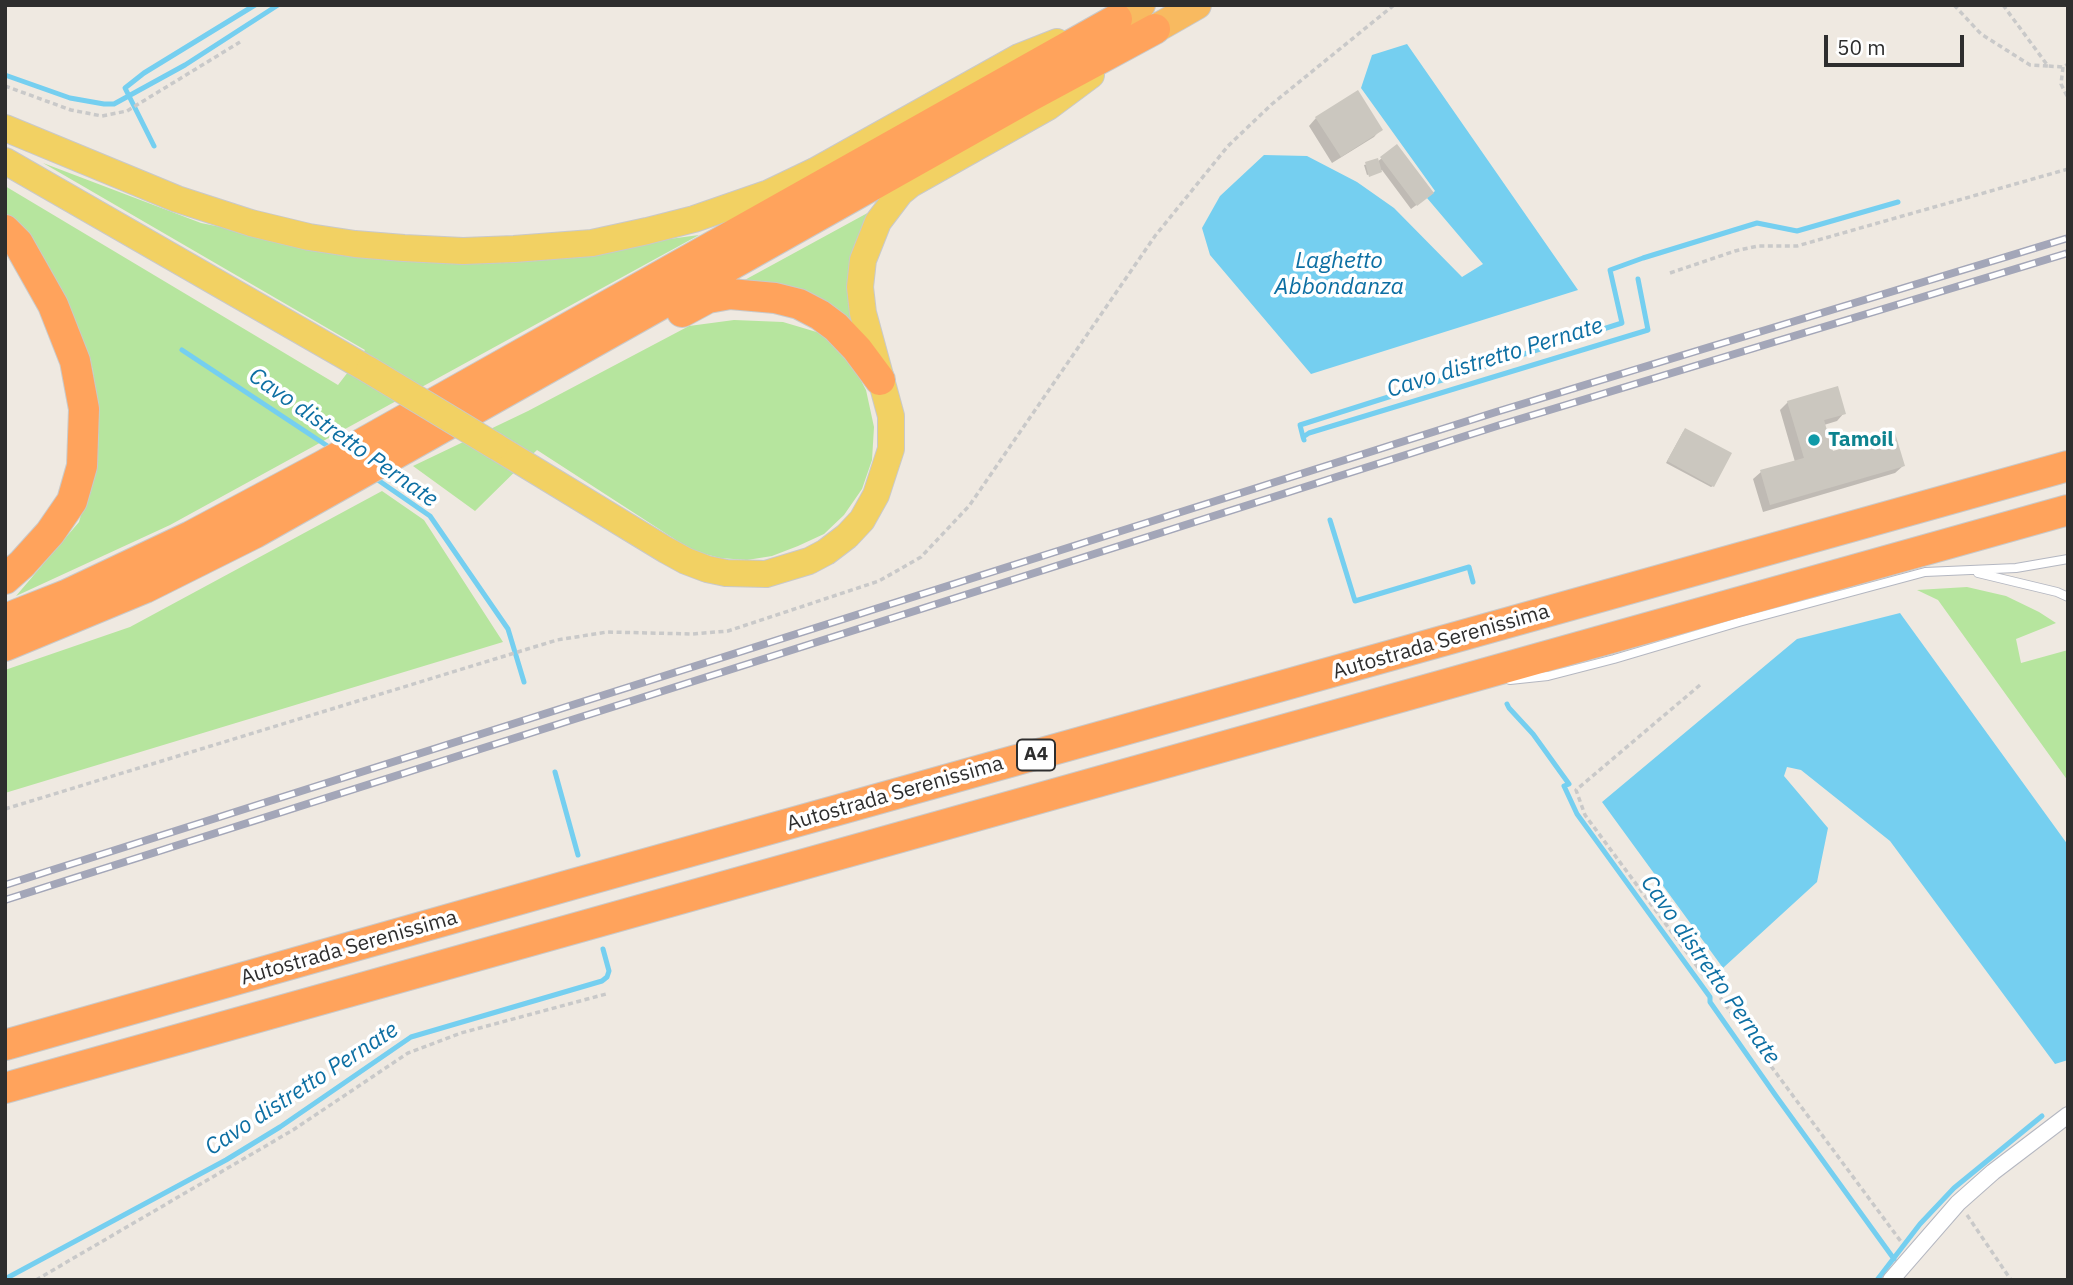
<!DOCTYPE html>
<style>
body{margin:0}
#map{position:relative;width:2073px;height:1285px;overflow:hidden;background:#efe9e1;font-family:"IBM Plex Sans",sans-serif}
canvas{display:block}
.frame{position:absolute;inset:0;border:7px solid #2e2e2e;pointer-events:none}
.scale{position:absolute;left:1824px;top:35px;width:140px;height:32px;box-sizing:border-box;border:4px solid #2e2e2e;border-top:0;padding-left:9px;font-size:21px;line-height:24px;white-space:nowrap;color:#2e2e2e;-webkit-text-stroke:5px #fff;paint-order:stroke}
</style>
<div id="map">
<canvas width="2073" height="1285"></canvas>
<div class="frame"></div>
<div class="scale">50 m</div>
</div>
<script>
const ctx = document.querySelector('canvas').getContext('2d');
ctx.lineJoin = 'round';
function fillPath(path, color) {
  ctx.fillStyle = color;
  ctx.fill(path, 'evenodd');
}
function shape(rows) {
  const path = new Path2D();
  for (const r of rows) {
    path.moveTo(r[0], r[1]);
    for (let i = 2; i < r.length; i += 2) path.lineTo(r[i], r[i + 1]);
  }
  return path;
}
function strokePath(path, color, width, dash) {
  ctx.strokeStyle = color;
  ctx.lineWidth = width;
  ctx.lineCap = dash ? 'butt' : 'round';
  ctx.setLineDash(dash || []);
  ctx.stroke(path);
}
function drawText(font, color, halo, rows, align = 'center') {
  ctx.font = font + ' "IBM Plex Sans",sans-serif';
  ctx.lineWidth = 7;
  ctx.setLineDash([]);
  ctx.textBaseline = 'middle';
  ctx.strokeStyle = halo;
  ctx.fillStyle = color;
  for (const [text, x, y, turn = 0] of rows) {
    ctx.save();
    ctx.translate(x, y);
    ctx.rotate((+turn || 0) * Math.PI / 180);
    ctx.textAlign = isNaN(turn) ? turn : align;
    if (halo) ctx.strokeText(text, 0, 0);
    ctx.fillText(text, 0, 0);
    ctx.restore();
  }
}
fillPath(shape([
 [43,163,201,223,384,260,499,262,699,235,170,525,16,596,79,522,98,455,93,370,61,289,14,221,5,212,5,186,338,385,365,350],
 [873,210,855,329,741,282],
 [734,320,783,322,830,336,851,362,866,390,874,427,872,460,862,489,844,515,824,534,798,546,772,556,747,560,720,558,693,551,537,450,475,511,413,466,528,411,689,326],
 [382,491,424,520,503,642,5,793,5,670,130,627],
 [1967,587,2006,596,2039,612,2056,623,2016,639,2021,663,2068,650,2068,781,1938,600,1917,590]
]), '#b6e59e');
fillPath(shape([
 [1407,44,1578,290,1311,374,1210,255,1202,228,1220,196,1264,155,1307,156,1357,182,1394,208,1462,277,1483,264,1427,198,1435,191,1361,88,1372,55],
 [1900,613,2068,845,2068,1060,2055,1064,1890,841,1801,770,1787,767,1784,776,1828,828,1817,882,1723,968,1602,802,1797,639]
]), '#75cff0');
fillPath(shape([
 [1316,118,1381,129,1374,137,1332,163,1309,126],
 [1396,147,1427,197,1411,209,1382,170,1367,175,1364,165,1377,162],
 [1788,402,1844,413,1837,421,1824,425,1832,453,1903,466,1895,473,1763,512,1753,479,1761,472,1795,462,1780,410],
 [1683,432,1713,486,1711,487,1666,463]
]), '#0003');
strokePath(shape([
 [5,75,70,98,104,104,114,104,185,65,278,5],
 [154,146,125,88,144,73,255,5],
 [182,350,332,449],
 [1303,437,1300,425,1622,323,1610,270,1643,258,1757,223,1797,231,1898,202],
 [1304,440,1303,437,1309,433,1648,330,1638,279],
 [375,478,430,516,508,629,524,682],
 [1330,520,1355,601,1469,567,1473,582],
 [1507,704,1509,708,1533,734,1569,784,1564,786,1577,814,1710,997,1710,1002,1776,1096,1894,1259],
 [555,772,578,855],
 [5,1279,226,1160,280,1127,411,1037,602,981,607,977,609,971,603,949],
 [1877,1280,1920,1224,1954,1188,2042,1116]
]), '#75cff0', 5);
fillPath(shape([
 [1358,90,1383,130,1341,157,1315,117],
 [1397,144,1434,193,1417,206,1380,157],
 [1378,158,1382,172,1369,177,1365,162],
 [1838,386,1846,414,1824,420,1833,451,1895,433,1905,466,1770,505,1760,470,1804,458,1787,401],
 [1685,428,1732,453,1714,487,1667,461]
]), '#cbc7bf');
const service = shape([
 [1978,573,2057,592,2068,597],
 [1510,680,1548,676,1614,659,1739,622,1925,572,2016,568,2068,559]
]);
const minor = shape([
 [1891,1280,1958,1203,1993,1172,2068,1115]
]);
const primary = shape([
 [5,128,177,199,251,223,309,237,355,244,404,248,463,251,514,249,592,243,647,231,694,219,769,193,815,171,1019,57,1057,42],
 [5,161,369,370],
 [495,446,666,550,686,561,707,569,726,573,766,574,809,561,826,552,847,536,862,520,876,495,891,449,891,416,863,313,860,287,863,260,878,222,900,193,911,184,1048,107,1091,75]
]);
const trunk = shape([
 [1117,19,1141,5],
 [1155,29,1197,5]
]);
const motorway = shape([
 [5,230,18,243,53,305,75,361,84,409,82,466,72,501,50,533,22,564,5,579],
 [682,312,708,298,730,294,775,298,799,304,820,315,836,327,857,349,880,380],
 [5,619,66,595,191,536,322,466,1117,19],
 [5,646,145,588,255,533,1031,96,1155,29],
 [5,1045,577,883,2068,466],
 [5,1088,2068,510]
]);
strokePath(service, '#b4b7c1', 10);
strokePath(minor, '#b4b7c1', 18);
strokePath(primary, '#c9c9c9', 28);
strokePath(trunk, '#c9c9c9', 30);
strokePath(motorway, '#c9c9c9', 32);
strokePath(shape([
 [1954,5,1981,34,2030,65,2048,66],
 [2003,5,2048,66,2063,67,2068,64],
 [2063,67,2061,84,2068,98],
 [5,86,71,110,102,116,127,111,240,42],
 [1670,273,1735,251,1758,246,1797,246,2068,169],
 [1700,685,1576,790,1585,815,1902,1243],
 [5,809,557,640,607,632,693,634,728,631,879,581,921,557,969,506,1155,236,1228,146,1272,104,1394,5],
 [1967,1215,2011,1280],
 [36,1280,293,1130,408,1053,461,1033,606,994]
]), '#c9c9c9', 3.5, [5, 3.5]);
strokePath(service, '#fff', 8);
strokePath(minor, '#fff', 16);
strokePath(primary, '#f2d163', 26);
strokePath(trunk, '#f8ba60', 28);
strokePath(motorway, '#ffa35c', 30);
const rail = shape([
 [5,885,1496,412,2068,238],
 [5,900,1500,425,2068,253]
]);
strokePath(rail, '#a3a6b8', 8);
strokePath(rail, '#fff', 5, [16]);
const primaryBridge = shape([
 [369,370,495,446]
]);
strokePath(primaryBridge, '#c9c9c9', 28, []);
strokePath(primaryBridge, '#f2d163', 26);
for (const [x, y, r, color] of [
 [1814,440,7,"#0f9aa8"]
]) {
  const dot = new Path2D();
  dot.arc(x, y, r, 0, 2 * Math.PI);
  ctx.fillStyle = color;
  ctx.fill(dot);
  strokePath(dot, '#fff', 2.5);
}
for (const [x, y, w] of [
 [1036,755,38]
]) {
  const box = new Path2D();
  box.roundRect(x - w / 2, y - 15.5, w, 31, 5);
  ctx.fillStyle = '#fff';
  ctx.fill(box);
  strokePath(box, '#2e2e2e', 2);
}
drawText('bold 19px', '#2e2e2e', null, [
 ["A4",1036,755]
]);
drawText('bold 21px', '#0d838f', '#fff', [
 ["Tamoil",1828,440]
], 'left');
drawText('21px', '#2e2e2e', '#fff', [
 ["Autostrada Serenissima",1441,642,-16],
 ["Autostrada Serenissima",895,794,-16],
 ["Autostrada Serenissima",349,948,-16]
]);
drawText('italic 23px', '#0d6fa3', '#fff', [
 ["Laghetto",1339,261],
 ["Abbondanza",1339,287],
 ["Cavo distretto Pernate",1495,358,-17],
 ["Cavo distretto Pernate",343,438,35],
 ["Cavo distretto Pernate",1710,970,55],
 ["Cavo distretto Pernate",302,1089,-33]
]);
</script>
